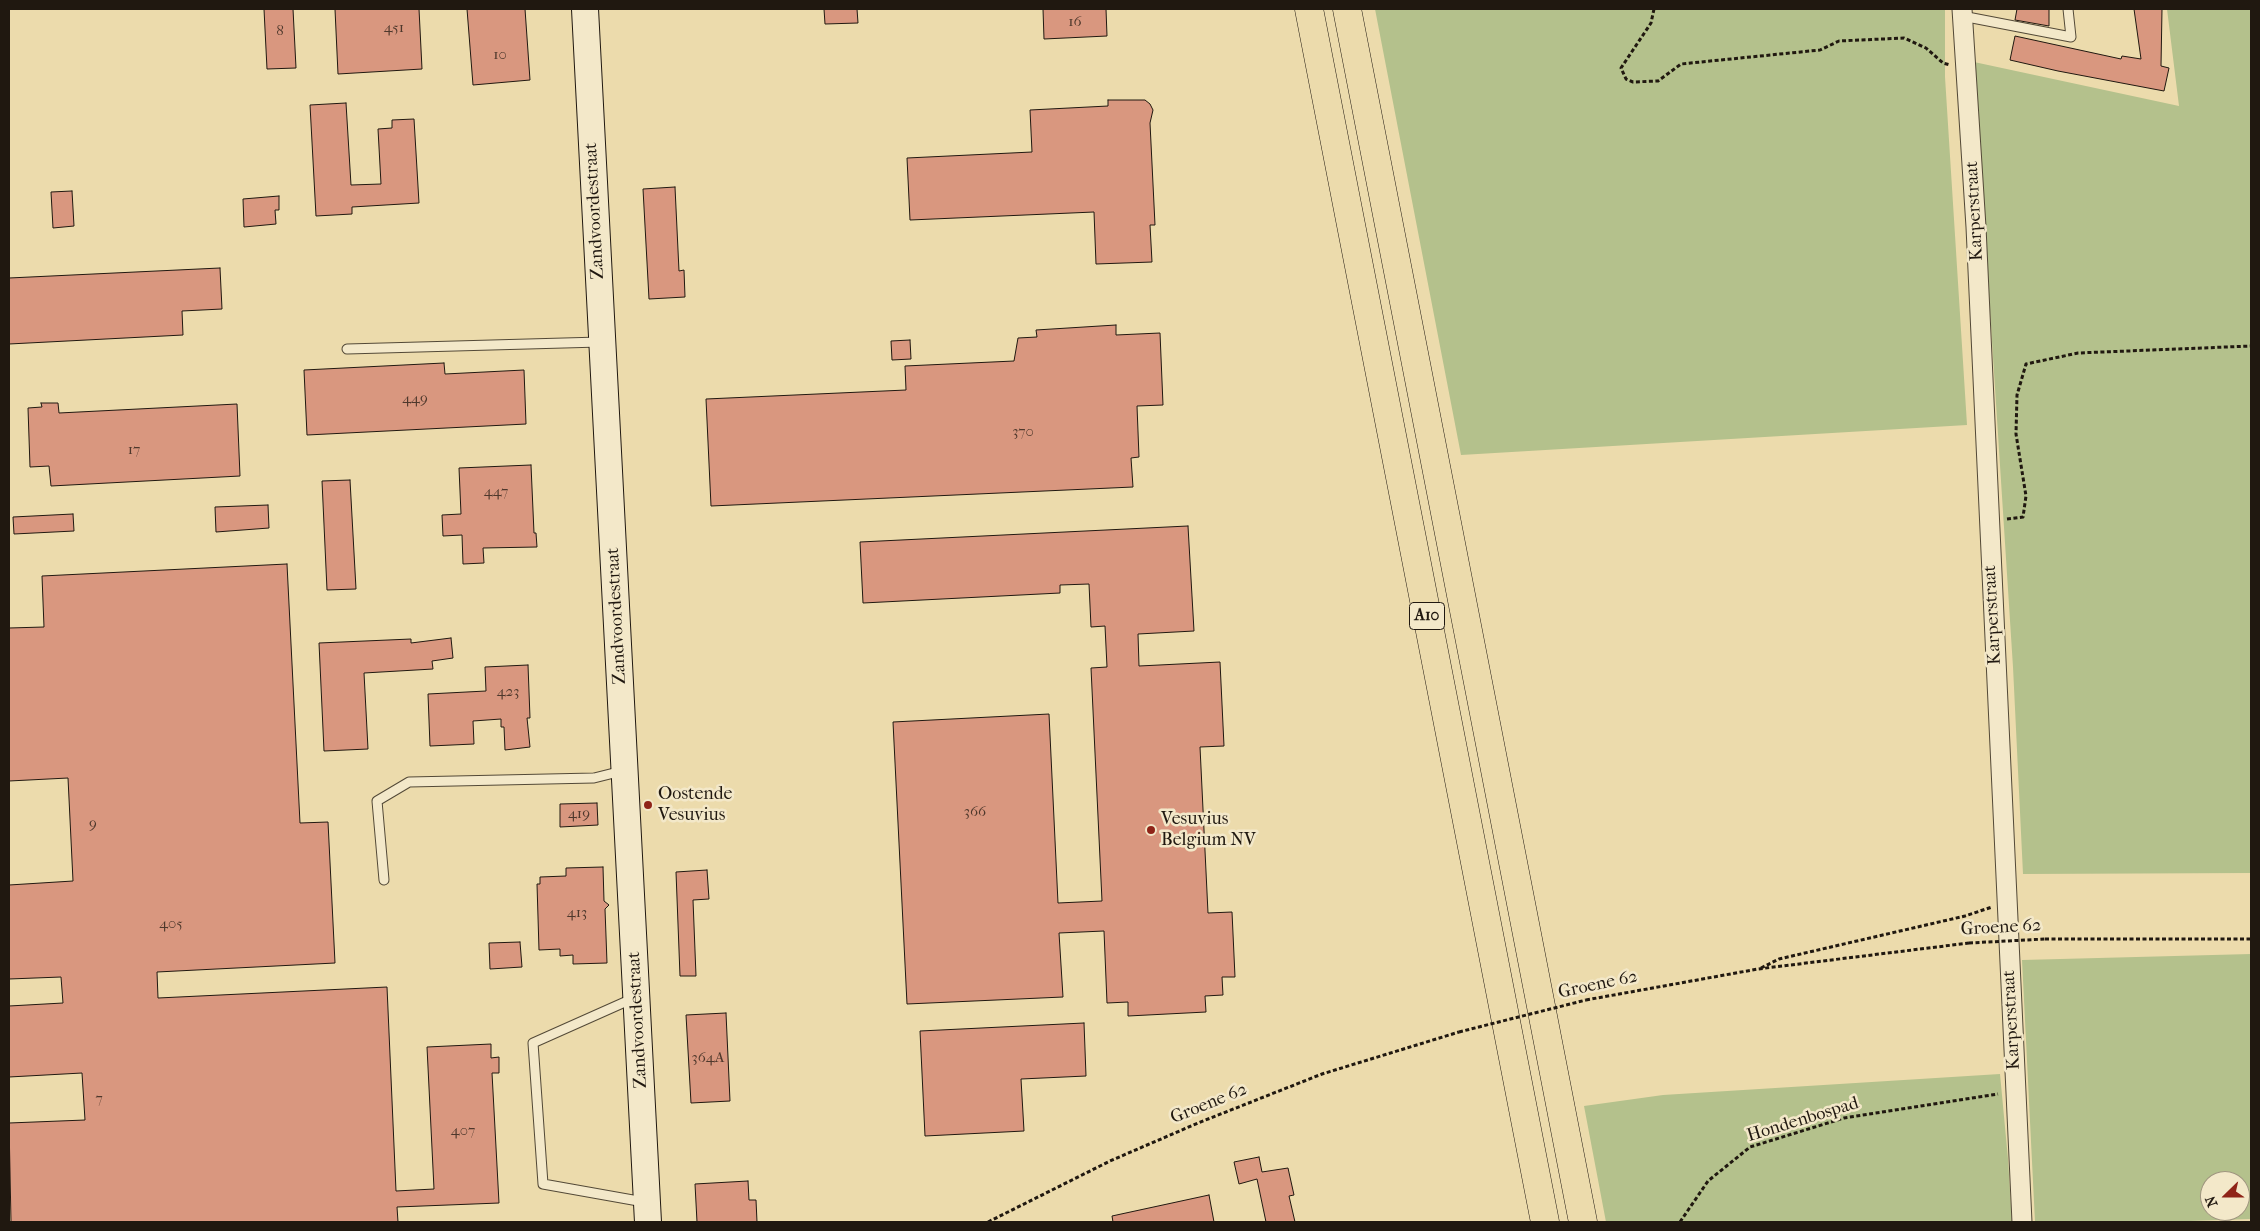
<!DOCTYPE html>
<style>
body{margin:0}
#map{position:relative;width:2260px;height:1231px;overflow:hidden;background:#ecdbac;font-family:"IM FELL French Canon",serif}
canvas{display:block}
.frame{position:absolute;inset:0;border:10px solid #201810;pointer-events:none}
.north{position:absolute;left:2200px;top:1171px;width:50px;height:50px;box-sizing:border-box;background:#f3e8c9;border:1px solid #9f957f;border-radius:50%;rotate:248deg;font-size:14px;font-weight:700;line-height:20px;text-align:center;color:#201810}
.north::after{content:'';display:block;margin:auto;width:18px;height:22px;background:#8f2418;clip-path:polygon(50% 0,100% 100%,50% 72%,0 100%)}
</style>
<div id="map">
<canvas width="2260" height="1231"></canvas>
<div class="frame"></div>
<div class="north">N</div>
</div>
<script>
const ctx = document.querySelector('canvas').getContext('2d');
ctx.lineJoin = 'round';
function fillPath(path, color) {
  ctx.fillStyle = color;
  ctx.fill(path, 'evenodd');
}
function shape(rows) {
  const path = new Path2D();
  for (const r of rows) {
    path.moveTo(r[0], r[1]);
    for (let i = 2; i < r.length; i += 2) path.lineTo(r[i], r[i + 1]);
  }
  return path;
}
function strokePath(path, color, width, dash) {
  ctx.strokeStyle = color;
  ctx.lineWidth = width;
  ctx.lineCap = dash ? 'butt' : 'round';
  ctx.setLineDash(dash || []);
  ctx.stroke(path);
}
function drawText(font, color, halo, rows, align = 'center') {
  ctx.font = font + ' "IM FELL French Canon",serif';
  ctx.lineWidth = 5;
  ctx.setLineDash([]);
  ctx.textBaseline = 'middle';
  ctx.strokeStyle = halo;
  ctx.fillStyle = color;
  for (const [text, x, y, turn = 0] of rows) {
    ctx.save();
    ctx.translate(x, y);
    ctx.rotate((+turn || 0) * Math.PI / 180);
    ctx.textAlign = isNaN(turn) ? turn : align;
    if (halo) ctx.strokeText(text, 0, 0);
    ctx.fillText(text, 0, 0);
    ctx.restore();
  }
}
fillPath(shape([
 [1375,9,1945,9,1945,77,1967,425,1461,455],
 [2167,9,2251,9,2251,873,2023,874,2013,667,1974,62,2179,106],
 [2251,954,2251,1219,2160,1222,2035,1222,2022,960],
 [2210,1181,2240,1181,2240,1211,2210,1211],
 [2000,1074,2008,1159,2012,1222,1606,1222,1584,1106,1663,1095]
]), '#b4c18c');
const building = shape([
 [264,9,293,9,296,68,267,69,264,9],
 [335,9,419,9,422,69,338,74,335,9],
 [467,9,525,9,530,80,473,85,467,9],
 [824,9,857,9,858,23,825,24,824,9],
 [1043,9,1106,9,1107,36,1044,39,1043,9],
 [2017,9,2049,9,2049,26,2015,20,2017,9],
 [2134,9,2162,9,2161,66,2169,68,2164,91,2058,71,2010,60,2015,36,2121,59,2122,56,2141,59,2134,9],
 [1108,100,1145,100,1150,104,1153,110,1150,123,1155,225,1150,225,1152,262,1096,264,1094,212,910,220,907,158,1032,152,1030,110,1108,106,1108,100],
 [346,103,351,185,381,184,378,129,392,128,392,120,414,119,419,203,352,207,352,214,316,216,310,105,346,103],
 [675,187,679,271,684,270,685,297,649,299,643,189,675,187],
 [72,191,74,226,53,228,51,192,72,191],
 [279,196,279,210,275,210,276,224,244,227,243,199,279,196],
 [220,268,222,309,182,311,183,335,9,344,9,278,220,268],
 [1116,325,1116,335,1160,333,1163,405,1137,406,1139,457,1131,458,1133,487,711,506,706,399,906,390,905,366,1014,361,1018,338,1037,337,1036,330,1116,325],
 [910,340,911,359,892,360,891,341,910,340],
 [444,363,445,374,524,370,526,424,307,435,304,370,444,363],
 [41,403,58,403,59,413,237,404,240,476,51,486,49,466,30,467,28,408,42,407,41,403],
 [531,465,534,533,536,533,537,547,483,548,484,563,463,564,462,535,443,536,442,515,461,514,459,468,531,465],
 [350,480,356,589,327,590,322,481,350,480],
 [268,505,269,528,216,532,215,507,268,505],
 [73,514,74,531,14,534,13,517,73,514],
 [1188,526,1194,631,1138,634,1139,666,1220,662,1224,746,1200,747,1208,913,1232,912,1235,977,1222,977,1223,995,1205,996,1206,1012,1128,1016,1128,1002,1107,1003,1104,931,1059,933,1063,997,907,1004,893,722,1049,714,1058,903,1102,901,1091,668,1107,667,1105,626,1091,627,1089,584,1060,585,1060,593,863,603,860,542,1188,526],
 [287,564,300,823,328,822,335,963,157,972,158,998,387,987,396,1191,434,1189,427,1047,491,1044,491,1058,499,1057,499,1073,492,1073,499,1203,397,1207,398,1222,11,1222,9,1123,85,1120,82,1073,9,1077,9,1006,63,1003,61,977,9,979,9,885,73,881,68,778,9,781,9,628,44,627,42,576,287,564],
 [451,638,453,658,432,661,433,669,364,673,368,749,324,751,319,643,411,639,411,643,451,638],
 [528,665,530,718,527,718,530,747,505,750,504,727,501,727,501,719,473,721,474,744,430,746,428,694,486,691,485,667,528,665],
 [597,803,598,825,560,827,560,804,597,803],
 [603,867,604,901,609,905,605,909,607,963,573,964,573,955,560,956,560,949,539,950,537,884,540,884,540,877,566,876,566,868,603,867],
 [707,870,709,899,693,900,696,976,680,976,676,872,707,870],
 [520,942,522,967,490,969,489,943,520,942],
 [726,1013,730,1101,691,1103,686,1015,726,1013],
 [1084,1023,1086,1076,1021,1079,1024,1131,925,1136,920,1031,1084,1023],
 [1259,1157,1262,1172,1288,1168,1294,1195,1289,1196,1295,1222,1266,1222,1257,1179,1239,1184,1234,1162,1259,1157],
 [748,1181,749,1200,756,1200,757,1222,697,1222,695,1184,748,1181],
 [1209,1195,1214,1222,1113,1222,1112,1216,1209,1195]
]);
fillPath(building, '#d9977f');
strokePath(building, '#201810', 1);
const lane = shape([
 [1962,16,2071,37,2068,9],
 [347,349,600,342],
 [384,880,377,801,409,782,594,778,622,771],
 [634,998,533,1043,543,1184,644,1202]
]);
const street = shape([
 [1962,9,1976,227,2022,1222]
]);
const secondary = shape([
 [585,9,648,1222]
]);
const highway = shape([
 [1309,9,1545,1222],
 [1347,9,1583,1222]
]);
strokePath(lane, '#534937', 11);
strokePath(street, '#534937', 21);
strokePath(secondary, '#201810', 28);
strokePath(highway, '#201810', 29);
strokePath(shape([
 [1654,9,1651,23,1621,68,1626,79,1633,82,1658,81,1681,64,1820,50,1839,41,1904,38,1926,48,1943,63,1950,65],
 [2007,519,2023,517,2026,496,2016,434,2017,395,2026,364,2078,353,2251,346],
 [2045,939,2251,939],
 [1761,968,1779,959,1965,916,1992,907],
 [1586,1000,1758,969,1969,943],
 [988,1222,1110,1161,1198,1123,1322,1074,1459,1032],
 [1680,1222,1708,1181,1750,1147,1844,1118,1998,1094]
]), '#201810', 3, [4, 2.5]);
strokePath(lane, '#f3e8c9', 9);
strokePath(street, '#f3e8c9', 19);
strokePath(secondary, '#f3e8c9', 26);
strokePath(highway, '#ecdbac', 28);
strokePath(shape([
 [1969,943,2045,939],
 [1459,1032,1586,1000]
]), '#201810', 3, [4, 2.5]);
for (const [x, y, r, color] of [
 [648,805,5,"#8f2418"],
 [1151,830,5,"#8f2418"]
]) {
  const dot = new Path2D();
  dot.arc(x, y, r, 0, 2 * Math.PI);
  ctx.fillStyle = color;
  ctx.fill(dot);
  strokePath(dot, '#f3e8c9', 2);
}
drawText('15px', '#4e382c', null, [
 ["16",1075,22],
 ["451",394,28],
 ["8",280,31],
 ["10",500,55],
 ["449",415,399],
 ["370",1023,432],
 ["17",134,450],
 ["447",496,492],
 ["423",508,692],
 ["366",975,812],
 ["419",579,814],
 ["9",93,824],
 ["413",577,913],
 ["405",171,924],
 ["364A",708,1058],
 ["7",99,1099],
 ["407",463,1131]
]);
for (const [x, y, w] of [
 [1427,616,35]
]) {
  const box = new Path2D();
  box.roundRect(x - w / 2, y - 13.5, w, 27, 4);
  ctx.fillStyle = '#f3e8c9';
  ctx.fill(box);
  strokePath(box, '#201810', 1);
}
drawText('bold 16px', '#201810', null, [
 ["A10",1427,616]
]);
drawText('18px', '#201810', '#f3e8c9', [
 ["Zandvoordestraat",595,211,-93],
 ["Karperstraat",1975,211,-93],
 ["Karperstraat",1993,615,-93],
 ["Zandvoordestraat",617,616,-93],
 ["Groene 62",2001,928,-3],
 ["Groene 62",1598,985,-12],
 ["Zandvoordestraat",638,1020,-93],
 ["Karperstraat",2012,1020,-93],
 ["Groene 62",1209,1104,-22],
 ["Hondenbospad",1803,1120,-17]
]);
drawText('18px', '#201810', '#f3e8c9', [
 ["Oostende",658,795],
 ["Vesuvius",658,816],
 ["Vesuvius",1161,820],
 ["Belgium NV",1161,841]
], 'left');
</script>
